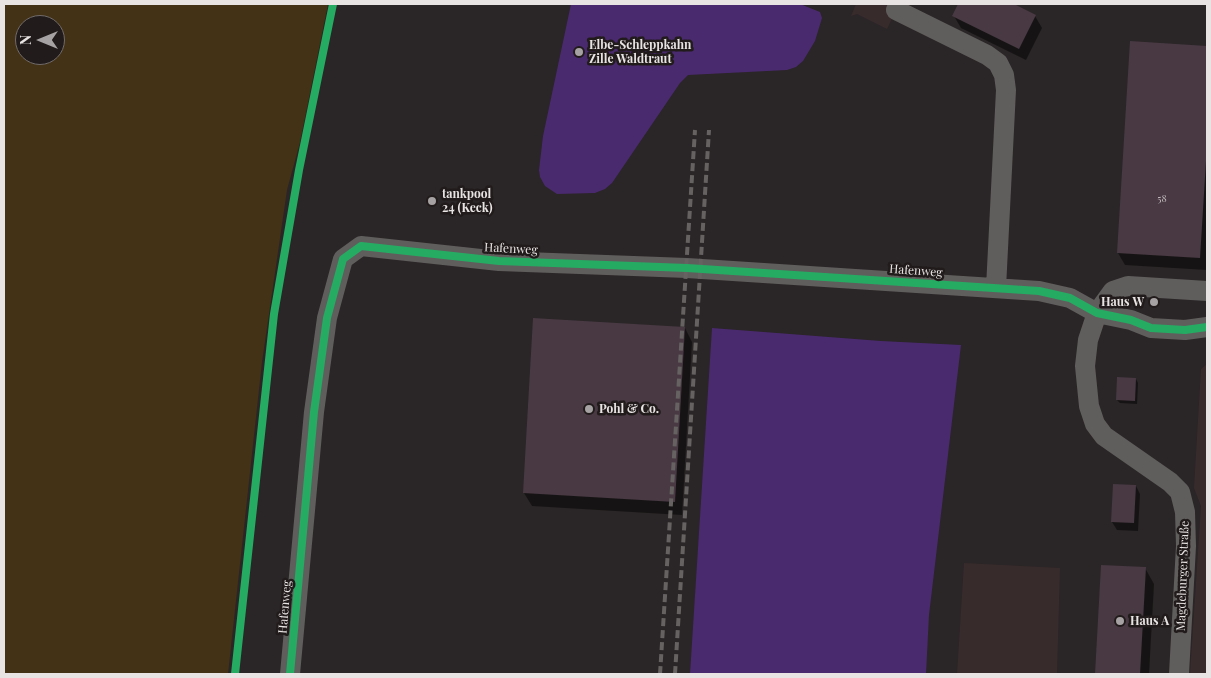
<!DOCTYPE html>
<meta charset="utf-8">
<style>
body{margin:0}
#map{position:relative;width:1211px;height:678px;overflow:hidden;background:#2a2526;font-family:"Playfair Display",serif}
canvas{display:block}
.frame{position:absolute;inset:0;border:5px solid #e9e4e4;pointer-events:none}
.north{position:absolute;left:15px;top:15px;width:50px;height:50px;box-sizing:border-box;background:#211b1b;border:1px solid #716b6b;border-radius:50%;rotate:270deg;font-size:14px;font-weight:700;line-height:20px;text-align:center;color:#e9e4e4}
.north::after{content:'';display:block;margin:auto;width:18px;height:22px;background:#a6a1a2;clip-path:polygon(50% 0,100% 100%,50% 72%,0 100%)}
</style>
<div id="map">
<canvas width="1211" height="678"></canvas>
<div class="frame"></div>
<div class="north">N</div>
</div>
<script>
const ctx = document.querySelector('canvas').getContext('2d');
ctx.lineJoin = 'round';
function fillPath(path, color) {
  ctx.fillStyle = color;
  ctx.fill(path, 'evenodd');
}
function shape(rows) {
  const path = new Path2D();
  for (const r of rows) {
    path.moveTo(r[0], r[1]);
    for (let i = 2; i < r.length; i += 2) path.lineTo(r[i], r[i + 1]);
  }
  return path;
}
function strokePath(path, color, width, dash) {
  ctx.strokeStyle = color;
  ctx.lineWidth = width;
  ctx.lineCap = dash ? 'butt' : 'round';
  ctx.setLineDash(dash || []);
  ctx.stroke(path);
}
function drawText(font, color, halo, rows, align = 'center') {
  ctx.font = font + ' "Playfair Display",serif';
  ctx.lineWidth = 5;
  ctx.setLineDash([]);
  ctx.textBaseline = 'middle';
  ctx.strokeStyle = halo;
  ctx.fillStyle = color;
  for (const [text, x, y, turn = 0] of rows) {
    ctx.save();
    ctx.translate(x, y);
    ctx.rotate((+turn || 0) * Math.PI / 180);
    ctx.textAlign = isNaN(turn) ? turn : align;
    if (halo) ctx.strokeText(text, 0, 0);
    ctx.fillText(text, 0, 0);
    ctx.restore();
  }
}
fillPath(shape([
 [856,4,899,4,887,29,857,14,851,16],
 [1207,364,1207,674,1190,674,1201,506,1194,488,1201,369],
 [964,563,1060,568,1057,674,957,674]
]), '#382b2c');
fillPath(shape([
 [4,4,328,4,300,142,287,190,262,362,228,674,4,674],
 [25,25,55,25,55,55,25,55]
]), '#433215');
fillPath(shape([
 [571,4,800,4,820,12,822,18,815,41,803,61,796,67,787,70,688,75,680,83,612,183,605,189,595,193,557,194,545,186,540,177,539,170,543,136],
 [712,328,881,341,961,345,929,615,926,674,690,674]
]), '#492a6e');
fillPath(shape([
 [960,4,1011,4,1035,16,1042,28,1026,60,961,28,954,16],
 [1131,43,1207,47,1207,270,1125,265,1118,253],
 [685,328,692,342,682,515,532,506,524,493],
 [1136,379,1138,383,1137,404,1120,403,1117,400],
 [1136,486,1140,494,1138,531,1117,530,1112,522],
 [1102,566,1145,568,1154,584,1149,674,1096,674]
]), '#0007');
fillPath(shape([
 [958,4,1014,4,1036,15,1019,49,952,16],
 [1130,41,1207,46,1207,145,1200,258,1117,253],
 [533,318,685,327,675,502,523,493],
 [1117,377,1136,378,1135,401,1116,400],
 [1113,484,1136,485,1134,523,1111,522],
 [1101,565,1146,567,1140,674,1095,674]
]), '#483943');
strokePath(shape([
 [896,10,987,55,998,63,1004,75,1006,90,996,288],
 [290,674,314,412,327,318,343,259,361,246,499,261,687,268,1039,291,1070,298,1097,313,1131,320,1151,328,1185,330,1207,327],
 [1179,674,1186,546,1185,512,1180,492,1170,482,1104,436,1095,424,1089,406,1085,366,1088,340,1097,313,1113,291,1128,286,1207,291]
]), '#605d5d', 20);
strokePath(shape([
 [660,674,695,130],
 [675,674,709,130]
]), '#666262', 4, [8, 4]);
strokePath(shape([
 [235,674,274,314,299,170,333,4],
 [290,674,314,412,327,318,343,259,361,246,499,261,687,268,1039,291,1070,298,1097,313,1131,320,1151,328,1185,330,1207,327]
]), '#26ab63', 8);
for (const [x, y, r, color] of [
 [579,52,5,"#a6a1a2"],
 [432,201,5,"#a6a1a2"],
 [1154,302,5,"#a6a1a2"],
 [589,409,5,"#a6a1a2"],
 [1120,621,5,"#a6a1a2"]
]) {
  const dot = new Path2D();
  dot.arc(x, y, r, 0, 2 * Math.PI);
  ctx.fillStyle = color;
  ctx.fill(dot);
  strokePath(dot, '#211b1b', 2);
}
drawText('10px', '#c1b9bc', null, [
 ["58",1162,199]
]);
drawText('bold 12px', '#e9e4e4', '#211b1b', [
 ["Elbe-Schleppkahn",589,45],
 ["Zille Waldtraut",589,59],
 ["tankpool",442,194],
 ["24 (Keck)",442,208],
 ["Haus W",1144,302,"right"],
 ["Pohl & Co.",599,409],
 ["Haus A",1130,621]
], 'left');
drawText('12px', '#e9e4e4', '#211b1b', [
 ["Hafenweg",511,249,3],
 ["Hafenweg",916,271,4],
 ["Magdeburger Straße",1183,576,-88],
 ["Hafenweg",285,607,-85]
]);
</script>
